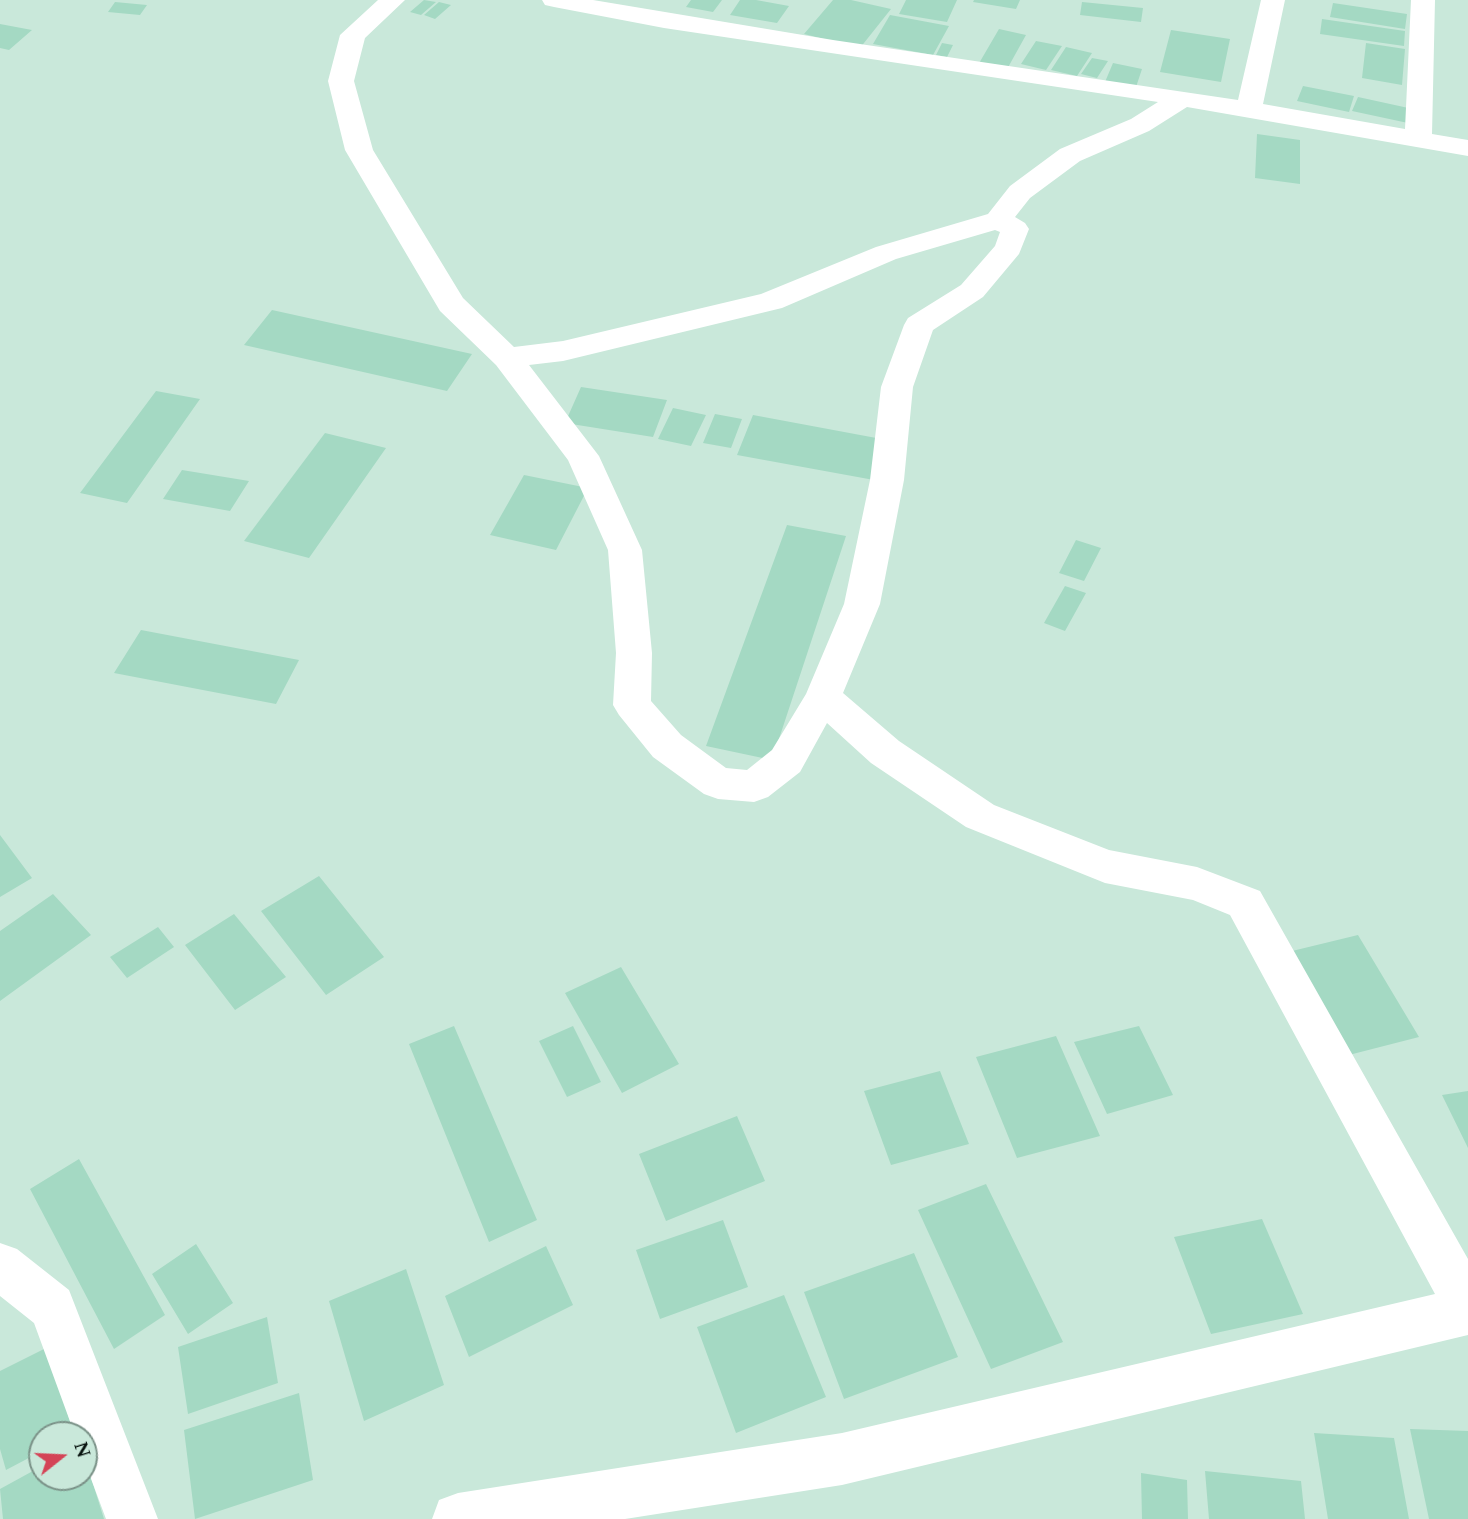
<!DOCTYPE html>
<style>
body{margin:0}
#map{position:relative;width:1468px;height:1519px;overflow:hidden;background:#c9e8da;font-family:Spectral,serif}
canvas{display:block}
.north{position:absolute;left:28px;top:1421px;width:70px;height:70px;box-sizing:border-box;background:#c9e8da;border:2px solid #7b9288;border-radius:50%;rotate:72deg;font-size:19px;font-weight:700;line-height:28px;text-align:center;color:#07120e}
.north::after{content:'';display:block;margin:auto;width:24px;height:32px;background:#d44457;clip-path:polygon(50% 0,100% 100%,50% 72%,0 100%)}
</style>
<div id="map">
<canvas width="1468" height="1519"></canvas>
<div class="north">N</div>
</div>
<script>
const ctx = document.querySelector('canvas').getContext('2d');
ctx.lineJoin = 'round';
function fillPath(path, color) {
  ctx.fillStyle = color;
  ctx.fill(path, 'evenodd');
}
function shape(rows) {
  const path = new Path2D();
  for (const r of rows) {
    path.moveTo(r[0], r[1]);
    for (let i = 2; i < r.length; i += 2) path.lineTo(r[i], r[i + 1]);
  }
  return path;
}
fillPath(shape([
 [424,0,436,2,421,15,410,12],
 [691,0,722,0,713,12,686,7],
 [740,0,756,0,789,6,777,23,730,15],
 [833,0,851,0,891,9,860,48,804,34],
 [906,0,957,0,947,22,899,14],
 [974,0,1020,0,1016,9,973,2],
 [115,2,147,5,140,15,108,12],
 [439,2,451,5,435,19,424,15],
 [1082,2,1143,8,1141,22,1080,15],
 [1333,3,1407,14,1405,29,1330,17],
 [890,15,949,26,933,55,873,44],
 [1322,19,1405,31,1404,46,1320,34],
 [0,24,32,30,9,50,0,48],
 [999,29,1026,35,1006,71,978,65],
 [1171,30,1230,39,1221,82,1160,72],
 [1036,41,1062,46,1046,70,1021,64],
 [942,43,953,45,947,57,936,55],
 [1366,43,1405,49,1402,85,1362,78],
 [1066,47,1092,53,1077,76,1051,70],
 [1092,58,1108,61,1097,78,1081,74],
 [1113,63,1142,69,1136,87,1105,82],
 [1303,86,1354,96,1349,112,1297,101],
 [1358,97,1413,109,1408,123,1352,111],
 [1257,134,1300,140,1300,184,1255,178],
 [272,310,472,354,447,391,244,345],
 [581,387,667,400,653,437,565,423],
 [156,391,200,399,127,503,80,493],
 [673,408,706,415,691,446,658,439],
 [715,414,742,419,731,448,703,443],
 [753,415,887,440,874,480,737,455],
 [325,433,386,448,309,558,244,541],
 [182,470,249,481,230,511,163,499],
 [524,475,588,488,556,550,490,535],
 [787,525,846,536,772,760,706,746],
 [1076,540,1101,548,1084,581,1059,573],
 [1065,586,1086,593,1065,631,1044,623],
 [141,630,299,660,276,704,114,673],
 [0,835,32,878,0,897],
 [319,876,384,957,326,995,261,911],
 [53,894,91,935,0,1001,0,931],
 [234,914,286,977,235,1010,185,945],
 [158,927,174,947,127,978,110,957],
 [1358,935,1419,1037,1345,1056,1288,952],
 [621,967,679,1064,622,1093,565,993],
 [454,1026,537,1220,489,1242,409,1044],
 [573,1026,601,1082,567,1097,539,1041],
 [1139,1026,1173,1095,1107,1114,1074,1042],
 [1056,1036,1100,1136,1017,1158,976,1057],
 [940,1071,969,1144,891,1165,864,1091],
 [1468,1091,1468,1148,1442,1095],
 [737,1116,765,1181,666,1221,639,1154],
 [79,1159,165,1315,114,1349,30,1189],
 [986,1184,1063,1342,991,1369,918,1210],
 [1262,1219,1303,1314,1211,1334,1174,1237],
 [723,1220,748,1287,660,1319,636,1250],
 [196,1244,233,1303,188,1334,152,1274],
 [546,1246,573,1305,469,1357,445,1296],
 [914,1253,958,1357,844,1399,804,1292],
 [406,1269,444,1385,364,1421,329,1301],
 [784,1295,826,1397,736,1433,697,1327],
 [267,1317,278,1383,188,1414,178,1347],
 [48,1347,74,1435,42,1435,42,1451,6,1470,0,1449,0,1371],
 [299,1393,313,1480,195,1519,184,1430],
 [1410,1429,1468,1431,1468,1519,1429,1519],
 [1314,1433,1394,1438,1409,1519,1328,1519],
 [85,1458,104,1519,3,1519,0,1489,42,1466,42,1477,84,1477],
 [1205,1471,1301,1481,1305,1519,1209,1519],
 [1141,1473,1187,1480,1188,1519,1142,1519]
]), '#a4d9c3');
fillPath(shape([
 [378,0,405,0,365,38,354,81,373,150,463,298,514,347,563,341,761,294,876,247,988,214,1010,186,1060,149,1131,119,1158,102,664,28,554,7,545,5,542,0,593,0,833,40,1238,100,1261,0,1285,0,1263,104,1405,129,1411,0,1435,0,1432,134,1468,140,1468,156,1187,107,1149,131,1080,161,1030,198,1015,217,1025,223,1029,229,1019,254,983,297,933,330,913,387,904,480,880,604,843,693,899,741,994,805,1109,850,1197,867,1260,891,1468,1259,1468,1335,842,1485,625,1519,432,1519,439,1500,458,1493,842,1433,1435,1294,1230,915,1193,900,1105,883,966,827,871,763,827,723,800,772,768,797,754,802,718,799,704,794,653,757,619,715,613,705,616,653,608,550,568,460,496,365,440,311,345,150,328,81,340,35,378,0],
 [995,230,1000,232,995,246,961,285,908,318,904,325,881,387,870,480,844,604,806,694,772,750,747,770,726,768,681,735,651,701,652,653,642,550,599,456,529,365,563,361,782,308,896,259,995,230],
 [0,1243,17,1249,69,1290,158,1519,106,1519,84,1460,84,1435,75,1435,34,1323,0,1296,0,1243]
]), '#fff');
</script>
